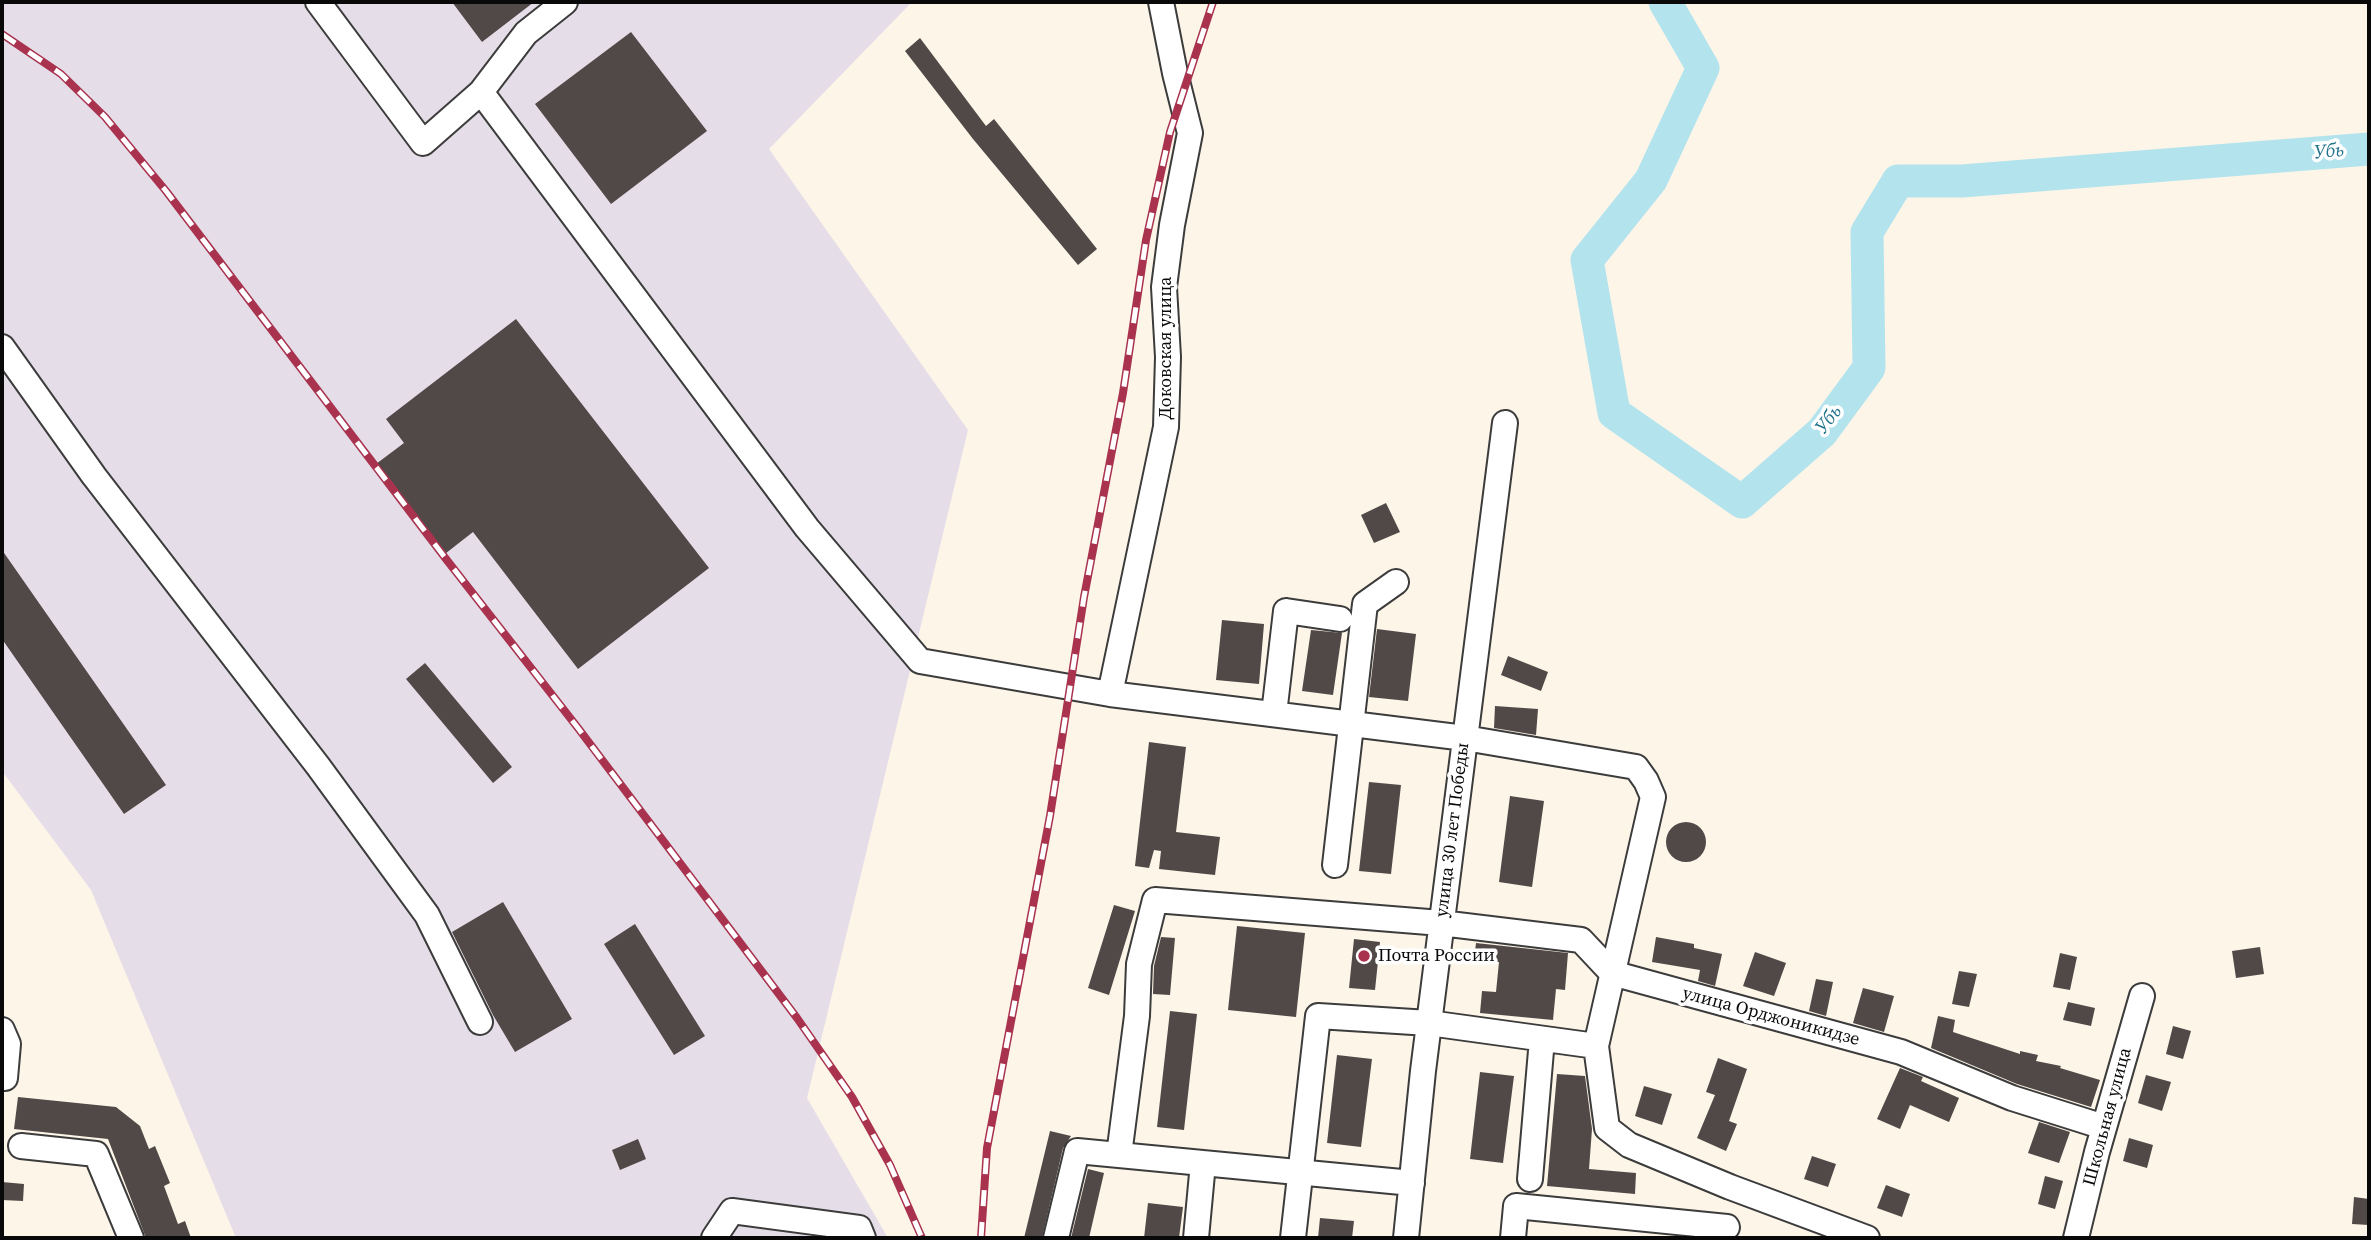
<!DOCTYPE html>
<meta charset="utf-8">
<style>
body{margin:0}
#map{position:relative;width:2371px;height:1240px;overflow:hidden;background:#fdf5e8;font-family:"Source Serif 4",serif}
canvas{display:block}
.frame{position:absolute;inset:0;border:4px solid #090909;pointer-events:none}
</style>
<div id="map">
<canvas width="2371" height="1240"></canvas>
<div class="frame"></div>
</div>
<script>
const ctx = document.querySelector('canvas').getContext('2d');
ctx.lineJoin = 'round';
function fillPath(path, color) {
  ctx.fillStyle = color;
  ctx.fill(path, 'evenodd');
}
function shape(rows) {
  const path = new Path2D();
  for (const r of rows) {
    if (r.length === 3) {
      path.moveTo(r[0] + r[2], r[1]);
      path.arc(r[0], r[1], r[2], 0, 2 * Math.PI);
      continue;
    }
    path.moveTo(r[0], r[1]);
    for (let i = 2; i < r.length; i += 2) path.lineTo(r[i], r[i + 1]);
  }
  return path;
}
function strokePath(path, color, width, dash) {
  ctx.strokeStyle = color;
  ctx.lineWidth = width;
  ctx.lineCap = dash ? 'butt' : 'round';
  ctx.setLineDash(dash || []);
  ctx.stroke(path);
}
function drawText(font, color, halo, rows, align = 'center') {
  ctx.font = font + ' "Source Serif 4",serif';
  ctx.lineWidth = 7;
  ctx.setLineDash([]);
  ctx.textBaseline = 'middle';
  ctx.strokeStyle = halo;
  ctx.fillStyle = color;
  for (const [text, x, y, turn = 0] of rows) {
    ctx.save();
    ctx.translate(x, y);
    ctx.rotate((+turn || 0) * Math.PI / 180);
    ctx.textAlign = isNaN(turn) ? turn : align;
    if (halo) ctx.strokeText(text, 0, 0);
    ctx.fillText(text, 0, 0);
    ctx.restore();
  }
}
fillPath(shape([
 [2,2,912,2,769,149,968,430,807,1098,888,1238,236,1238,91,890,2,771]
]), '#e5dee8');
strokePath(shape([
 [1665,2,1703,68,1651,180,1587,260,1614,413,1742,502,1822,432,1869,368,1867,232,1898,181,1962,181,2369,149]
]), '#b3e4ee', 33);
fillPath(shape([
 [452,2,534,2,482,42],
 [631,32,707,131,611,204,535,104],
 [920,38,986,126,994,119,1097,249,1078,265,973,139,905,51],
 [516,319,709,568,578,669,473,532,441,557,372,467,404,443,386,419],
 [1386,503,1400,532,1374,543,1361,515],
 [2,550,166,785,124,814,2,639],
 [1222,620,1264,624,1259,684,1216,680],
 [1377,629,1416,634,1408,701,1369,697],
 [1311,630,1342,633,1333,695,1302,691],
 [1508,656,1548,672,1541,691,1501,675],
 [425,663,512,767,493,783,406,679],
 [1495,706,1538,709,1536,735,1494,728],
 [1149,742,1186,747,1176,832,1220,837,1215,875,1159,869,1161,851,1154,850,1149,868,1135,866],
 [1369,782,1401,785,1391,874,1359,871],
 [1510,796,1544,801,1532,887,1499,882],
 [1686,842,20],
 [503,902,572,1019,515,1052,493,1015,452,932],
 [1114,905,1135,911,1109,995,1088,988],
 [635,924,705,1036,674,1055,604,944],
 [1237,926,1305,933,1296,1017,1228,1010],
 [1161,937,1175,938,1170,995,1153,994,1154,966],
 [1656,937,1694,944,1694,948,1722,954,1715,986,1698,981,1700,970,1652,962],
 [1354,939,1380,942,1375,990,1349,988],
 [1476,943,1568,953,1565,990,1556,989,1553,1020,1480,1013,1482,991,1496,992,1499,962,1474,960],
 [2260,947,2264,974,2236,978,2232,951],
 [1755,952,1786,963,1774,996,1743,986],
 [2060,953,2077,957,2070,990,2053,987],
 [1959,971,1977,974,1969,1007,1952,1004],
 [1816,979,1833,982,1826,1016,1809,1011],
 [1863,988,1894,996,1884,1032,1853,1023],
 [2068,1002,2095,1008,2091,1026,2063,1020],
 [1170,1011,1197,1014,1184,1130,1157,1127],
 [1938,1016,1955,1020,1953,1032,2020,1054,2020,1051,2038,1055,2036,1061,2061,1066,2060,1068,2100,1080,2091,1107,2017,1084,1931,1048],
 [2173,1026,2191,1031,2183,1059,2166,1054],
 [1337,1055,1372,1059,1361,1147,1327,1143],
 [1718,1058,1747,1069,1729,1121,1737,1124,1726,1151,1697,1138,1715,1095,1706,1092],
 [1900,1068,1923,1077,1921,1081,1959,1098,1949,1122,1910,1105,1900,1129,1877,1119],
 [1480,1072,1514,1076,1503,1163,1470,1159],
 [1557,1074,1585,1076,1592,1129,1589,1169,1636,1173,1635,1194,1547,1186],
 [2146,1075,2171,1082,2162,1111,2138,1103],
 [1644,1086,1672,1094,1662,1125,1635,1116],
 [18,1097,116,1107,140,1126,149,1149,155,1146,170,1183,164,1186,178,1224,185,1221,191,1238,146,1238,108,1139,14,1129],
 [2039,1122,2070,1132,2059,1163,2028,1153],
 [1050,1131,1071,1136,1063,1148,1042,1238,1024,1238],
 [2129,1138,2153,1145,2147,1168,2123,1161],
 [638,1139,646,1159,620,1170,612,1150],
 [1812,1156,1836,1164,1828,1187,1804,1179],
 [1088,1169,1104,1173,1089,1238,1071,1238],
 [2045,1176,2063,1181,2055,1209,2038,1204],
 [2,1182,24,1184,23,1201,2,1200],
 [1886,1185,1910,1194,1902,1217,1877,1208],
 [2354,1197,2369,1199,2369,1225,2352,1224],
 [1148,1203,1183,1207,1179,1238,1144,1238],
 [1320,1218,1354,1221,1352,1238,1318,1238]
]), '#514947');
const minor = shape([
 [318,2,423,143,481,92,526,33,565,2],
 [481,92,807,528,920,661,1110,694,1465,738,1636,767,1646,781,1653,797,1596,1046],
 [2,347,94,476,318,766,427,915,480,1022],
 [1110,694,1166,427,1168,357,1164,287,1172,225,1190,133,1175,73,1161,2],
 [1274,714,1286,611,1340,619],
 [1335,865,1365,604,1396,582],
 [2,1030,8,1044,5,1078],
 [21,1146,96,1154,131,1238],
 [1119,1155,1137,1016,1139,964,1155,900,1441,923,1581,940,1612,973,1901,1052,2012,1098,2104,1127],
 [1530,1179,1542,1039],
 [714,1238,732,1211,859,1228,863,1238],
 [1056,1238,1077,1151,1412,1183],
 [1196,1238,1203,1163],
 [1293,1238,1318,1016,1429,1023,1596,1046,1607,1128,1629,1145,1730,1187,1867,1238],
 [1406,1238,1423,1071,1505,423],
 [1513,1238,1516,1206,1727,1227],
 [2076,1238,2097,1152,2142,996]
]);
strokePath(minor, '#3c3c3c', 28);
strokePath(minor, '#fff', 24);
const rail = shape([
 [2,34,61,74,105,117,166,191,446,559,578,728,797,1018,852,1097,890,1165,922,1238],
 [981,1238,987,1148,1050,816,1084,597,1123,393,1146,240,1170,132,1213,2]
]);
strokePath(rail, '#a9324f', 8);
strokePath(rail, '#fff', 5, [16]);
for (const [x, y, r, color] of [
 [1364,956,7,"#a9324f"]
]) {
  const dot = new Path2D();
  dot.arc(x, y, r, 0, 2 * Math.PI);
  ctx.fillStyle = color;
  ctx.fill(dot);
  strokePath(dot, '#fff', 2.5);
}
drawText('18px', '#090909', '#fff', [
 ["Доковская улица",1166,348,-90],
 ["улица 30 лет Победы",1453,830,-83],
 ["улица Орджоникидзе",1771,1017,15],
 ["Школьная улица",2108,1117,-75]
]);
drawText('18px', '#090909', '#fff', [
 ["Почта России",1378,956]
], 'left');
drawText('italic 19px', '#22728c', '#fff', [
 ["Убь",2329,152,-4],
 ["Убь",1829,420,-51]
]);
</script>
